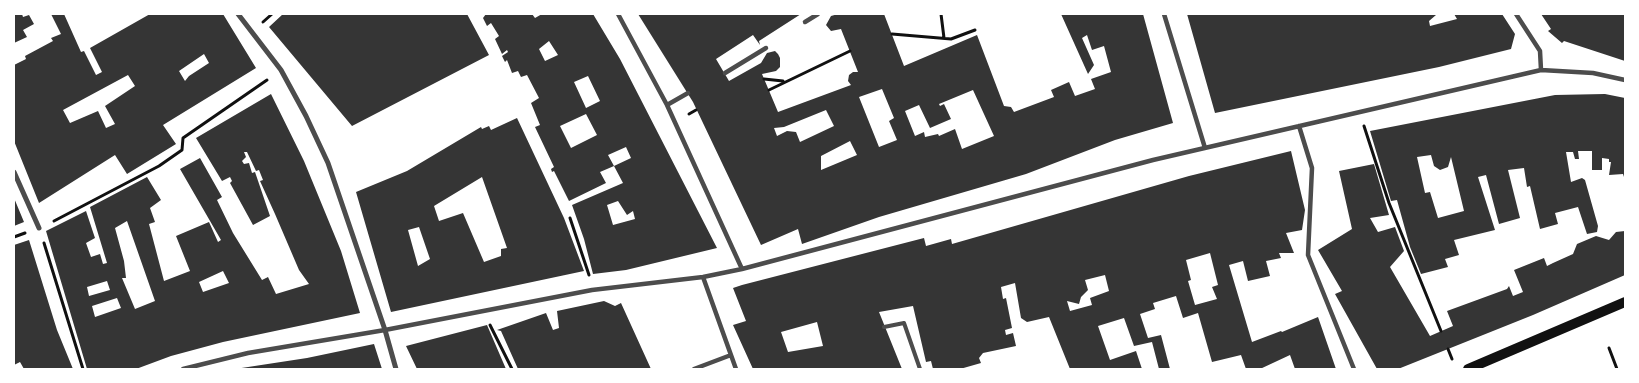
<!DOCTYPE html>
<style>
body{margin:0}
#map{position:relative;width:1639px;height:383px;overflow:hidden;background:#fff;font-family:Helvetica,sans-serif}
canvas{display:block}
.frame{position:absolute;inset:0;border:15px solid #fff;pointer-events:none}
</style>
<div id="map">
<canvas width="1639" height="383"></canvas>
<div class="frame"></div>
</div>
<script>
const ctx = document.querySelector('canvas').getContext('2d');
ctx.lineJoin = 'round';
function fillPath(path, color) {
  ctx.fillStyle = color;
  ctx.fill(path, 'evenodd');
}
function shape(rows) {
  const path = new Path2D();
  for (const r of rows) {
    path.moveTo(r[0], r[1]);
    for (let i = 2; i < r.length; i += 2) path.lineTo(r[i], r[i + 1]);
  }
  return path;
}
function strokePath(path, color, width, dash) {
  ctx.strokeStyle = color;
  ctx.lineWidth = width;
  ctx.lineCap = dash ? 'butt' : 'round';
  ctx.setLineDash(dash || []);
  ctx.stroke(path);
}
fillPath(shape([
 [14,14,22,14,23,17,29,15,34,24,23,30,27,37,14,43],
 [51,14,64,14,81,52,84,51,96,75,102,72,90,48,150,14,223,14,256,68,163,125,176,144,127,174,115,155,39,203,14,141,14,65,26,59,25,56,53,41,51,38,61,34],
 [204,54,209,63,189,76,185,81,179,71],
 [128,75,135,86,105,106,115,124,106,128,98,111,70,123,63,110],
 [283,14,467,14,489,55,352,126,269,27],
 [486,14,532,14,535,18,542,14,593,14,620,59,717,248,626,270,593,274,584,239,572,205,623,183,614,166,631,158,626,147,608,155,614,166,600,172,606,183,569,201,554,171,552,172,551,169,554,167,535,127,540,125,531,103,539,98,527,75,521,77,518,71,512,73,507,60,505,62,502,56,508,52,507,50,502,54,495,39,499,36,491,23,487,26,483,18],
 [549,41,558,55,545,61,539,49],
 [588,76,600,101,586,108,574,82],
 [586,114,597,135,571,148,560,126],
 [618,201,627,215,633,211,635,219,613,225,607,205],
 [638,14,801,14,759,41,760,45,753,35,716,59,729,81,761,63,767,53,775,51,778,54,780,58,780,67,776,71,762,74,778,112,851,85,848,81,849,75,853,72,858,72,841,29,831,31,826,25,831,16,838,14,884,14,904,66,977,35,1004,106,1011,107,1014,112,1054,97,1051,90,1069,82,1075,96,1095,89,1091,79,1111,72,1104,46,1092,50,1087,35,1082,38,1094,65,1088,74,1061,14,1143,14,1173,123,1115,140,1026,174,879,217,802,244,798,229,761,245,693,102],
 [882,89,894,118,889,121,897,140,879,147,859,97],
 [973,90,994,136,962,149,955,129,939,136,938,134,925,137,924,132,915,136,905,111,919,105,930,128,951,119,944,104,940,106,939,104],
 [826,110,834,126,800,142,796,132,787,131,777,136,774,128,784,127],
 [850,141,857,155,821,170,821,156],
 [1187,14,1435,14,1436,15,1429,21,1430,26,1457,19,1454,14,1502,14,1515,34,1511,49,1439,67,1215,113],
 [1541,14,1625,14,1625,61,1564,41,1562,43,1548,31,1551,29],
 [271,94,304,161,341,251,360,313,223,342,171,356,136,369,87,369,46,231,86,211,95,238,86,243,91,257,100,254,103,264,107,263,90,207,147,177,161,200,150,208,155,222,149,224,164,281,190,271,176,236,209,222,218,242,221,240,180,169,200,158,222,197,217,200,233,233,262,280,268,277,276,294,309,284,299,270,275,214,260,181,263,180,259,170,256,171,247,152,244,152,246,157,242,161,244,164,249,163,252,173,255,172,270,216,253,225,230,183,232,181,230,177,222,181,196,138],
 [127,221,155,301,135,309,122,278,126,278,124,261,115,228],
 [223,271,229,283,203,292,199,282],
 [107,281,110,290,89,296,87,287],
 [117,298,121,308,95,317,92,306],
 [1605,94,1625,98,1625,180,1623,174,1609,175,1611,162,1609,162,1609,159,1602,158,1602,170,1592,170,1592,151,1578,151,1579,159,1575,159,1573,152,1566,152,1571,182,1582,178,1585,180,1598,226,1597,232,1587,234,1578,207,1555,213,1558,224,1540,229,1530,186,1527,187,1524,168,1508,170,1520,218,1499,224,1486,175,1478,177,1495,230,1454,240,1459,255,1445,259,1448,267,1421,274,1410,247,1397,200,1391,201,1370,131,1555,95],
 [1431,155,1434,166,1440,170,1448,167,1451,157,1464,211,1438,218,1430,192,1425,193,1417,157],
 [517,118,564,218,584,271,391,312,356,192,407,171,481,127,482,129,489,126,491,130],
 [482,177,507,248,501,249,501,256,484,262,463,213,439,221,434,206],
 [419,227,430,259,418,266,408,230],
 [1291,151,1305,210,1302,230,1286,233,1294,253,1279,253,1281,258,1266,261,1270,276,1248,281,1243,261,1229,265,1252,342,1281,331,1282,332,1318,317,1336,369,1295,369,1290,355,1260,369,1246,369,1241,355,1212,362,1198,313,1183,318,1176,296,1153,303,1155,309,1140,314,1148,338,1161,335,1170,369,1159,369,1152,342,1134,346,1124,318,1098,326,1110,360,1136,351,1142,369,1070,369,1049,317,1027,322,1021,318,1015,283,1001,287,1003,299,1006,298,1012,328,1005,330,1006,335,1013,333,1016,346,983,353,979,358,981,363,960,369,933,369,931,361,926,362,913,306,879,312,902,369,753,369,733,325,746,321,733,288,742,285,924,238,926,246,951,239,952,244,1189,176],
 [1210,253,1218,285,1212,287,1217,299,1195,305,1188,281,1191,280,1186,260],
 [1105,275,1109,291,1090,298,1092,305,1070,311,1067,301,1079,304,1081,297,1088,290,1085,280],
 [817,322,823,346,788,352,781,332],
 [1374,164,1389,215,1370,218,1378,232,1395,227,1404,251,1390,267,1430,336,1453,326,1447,311,1507,289,1509,286,1513,296,1523,292,1514,270,1544,258,1547,266,1553,263,1573,254,1577,244,1596,236,1609,240,1616,232,1625,231,1625,275,1533,315,1398,369,1377,369,1335,294,1342,291,1318,250,1352,229,1339,171],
 [14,198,24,222,14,226],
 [29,240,57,330,73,369,24,369,20,362,14,365,14,245],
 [604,301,615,306,621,303,651,369,518,369,501,331,497,330,546,313,553,330,559,328,557,311],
 [487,325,506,369,417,369,406,346],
 [374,344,382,369,235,369,307,358]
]), '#353535');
strokePath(shape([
 [941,14,944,38],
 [263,22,272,14],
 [892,34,951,39,975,30],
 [764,79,783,81],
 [769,90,850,51],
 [689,114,696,110],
 [1364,126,1389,203,1441,331],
 [570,218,589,275],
 [54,221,159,166,182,150,183,138,267,80],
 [14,237,25,233],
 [44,243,83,369],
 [490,325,512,369],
 [1609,348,1617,369],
 [1448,349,1452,359]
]), '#111', 3);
strokePath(shape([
 [884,327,904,323,920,369]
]), '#4c4c4c', 4);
strokePath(shape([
 [618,14,667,105,742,269],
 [1164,14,1205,148],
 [1516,14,1540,51,1541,70],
 [805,22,818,14],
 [725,73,766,48],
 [667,105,688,93],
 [1299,126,1312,168,1308,255,1354,369],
 [703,277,736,369],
 [183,369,248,353,385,330,592,290,703,277,742,269,1153,160,1541,70,1593,73,1625,80],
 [694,369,731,355]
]), '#4c4c4c', 4.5);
strokePath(shape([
 [238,14,281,70,306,116,328,163,385,330,396,369],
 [14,172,39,228]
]), '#4c4c4c', 5);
strokePath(shape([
 [1468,369,1625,302]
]), '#111', 10);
</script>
